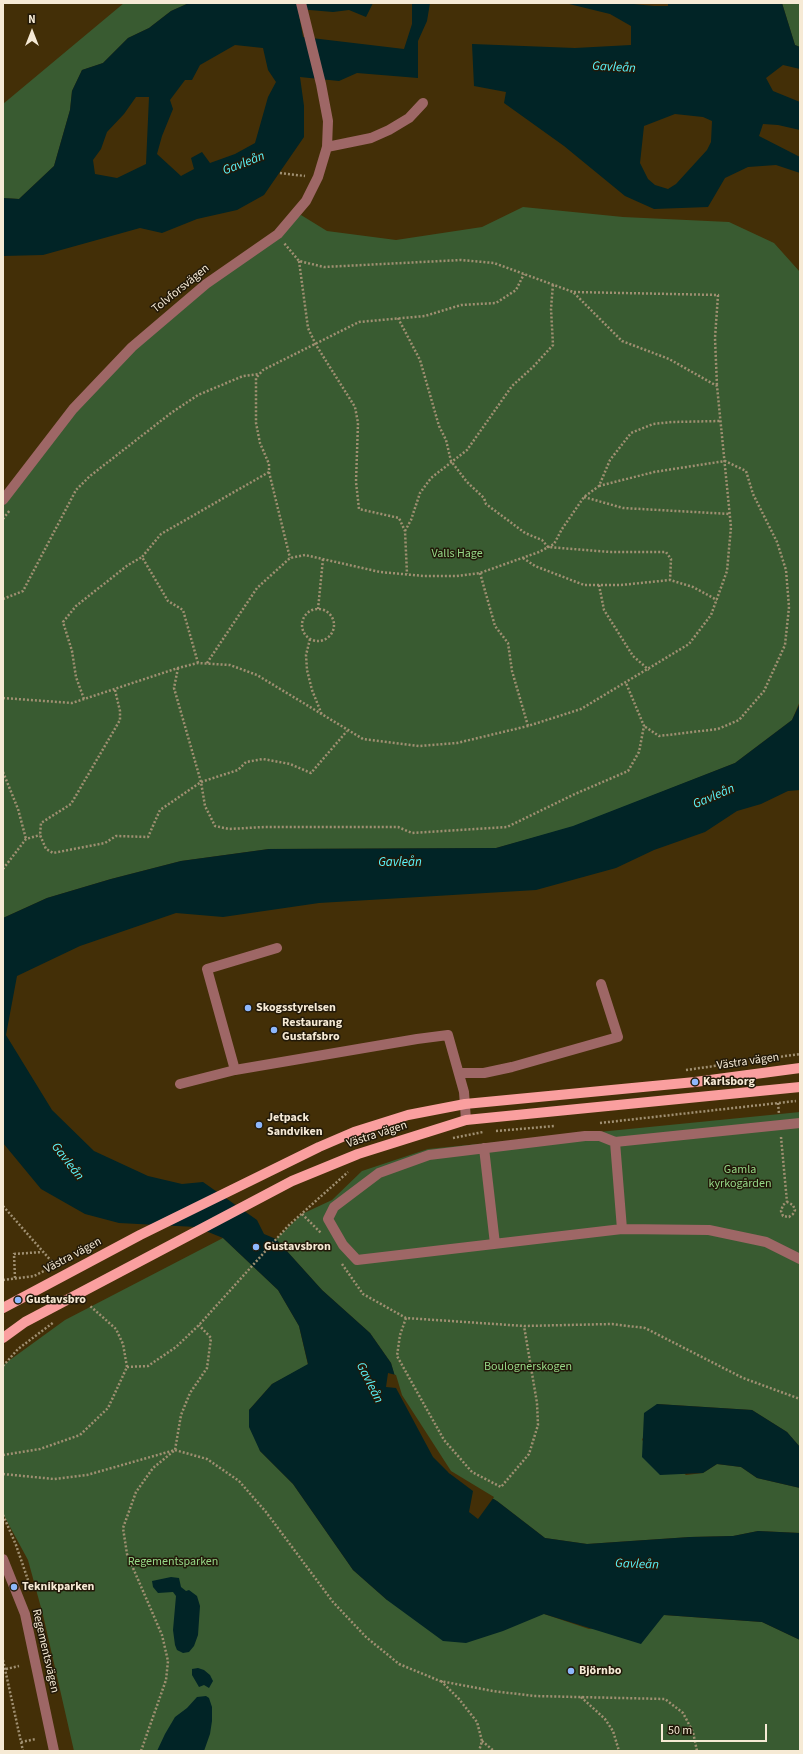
<!DOCTYPE html>
<meta charset="utf-8">
<style>
body{margin:0}
#map{position:relative;width:803px;height:1754px;overflow:hidden;background:#432f07;font-family:"Source Sans 3",sans-serif}
canvas{display:block}
.frame{position:absolute;inset:0;border:4px solid #f6ead5;pointer-events:none}
.north{position:absolute;left:12px;top:12px;width:40px;height:40px;-webkit-text-stroke:3px #221909;paint-order:stroke;rotate:0deg;font-size:11px;font-weight:700;line-height:16px;text-align:center;color:#f6ead5}
.north::after{content:'';display:block;margin:auto;width:14px;height:18px;background:#f6ead5;clip-path:polygon(50% 0,100% 100%,50% 72%,0 100%)}
.scale{position:absolute;left:661px;top:1724px;width:106px;height:18px;box-sizing:border-box;border:2px solid #f6ead5;border-top:0;padding-left:5px;font-size:12px;line-height:14px;white-space:nowrap;color:#f6ead5;-webkit-text-stroke:3px #221909;paint-order:stroke}
</style>
<div id="map">
<canvas width="803" height="1754"></canvas>
<div class="frame"></div>
<div class="north">N</div>
<div class="scale">50 m</div>
</div>
<script>
const ctx = document.querySelector('canvas').getContext('2d');
ctx.lineJoin = 'round';
function fillPath(path, color) {
  ctx.fillStyle = color;
  ctx.fill(path, 'evenodd');
}
function shape(rows) {
  const path = new Path2D();
  for (const r of rows) {
    if (r.length === 3) {
      path.moveTo(r[0] + r[2], r[1]);
      path.arc(r[0], r[1], r[2], 0, 2 * Math.PI);
      continue;
    }
    path.moveTo(r[0], r[1]);
    for (let i = 2; i < r.length; i += 2) path.lineTo(r[i], r[i + 1]);
  }
  return path;
}
function strokePath(path, color, width, dash) {
  ctx.strokeStyle = color;
  ctx.lineWidth = width;
  ctx.lineCap = dash ? 'butt' : 'round';
  ctx.setLineDash(dash || []);
  ctx.stroke(path);
}
function drawText(font, color, halo, rows, align = 'center') {
  ctx.font = font + ' "Source Sans 3",sans-serif';
  ctx.lineWidth = 3;
  ctx.setLineDash([]);
  ctx.textBaseline = 'middle';
  ctx.strokeStyle = halo;
  ctx.fillStyle = color;
  for (const [text, x, y, turn = 0] of rows) {
    ctx.save();
    ctx.translate(x, y);
    ctx.rotate((+turn || 0) * Math.PI / 180);
    ctx.textAlign = isNaN(turn) ? turn : align;
    if (halo) ctx.strokeText(text, 0, 0);
    ctx.fillText(text, 0, 0);
    ctx.restore();
  }
}
fillPath(shape([
 [124,3,189,3,171,11,149,28,128,38,103,63,82,70,72,91,70,110,54,166,19,199,3,198,3,104],
 [782,3,800,3,800,47,795,45],
 [523,207,623,217,729,222,774,243,800,272,800,701,792,720,735,763,573,827,496,848,269,849,181,861,111,879,47,898,3,918,3,500,73,409,132,347,301,215,327,231,396,240,482,227],
 [800,1112,800,1447,787,1432,752,1410,657,1404,642,1440,686,1475,703,1473,717,1464,741,1467,757,1478,800,1488,800,1533,758,1531,733,1536,690,1537,587,1544,545,1538,497,1501,449,1473,400,1396,391,1363,370,1333,322,1290,276,1239,302,1214,332,1200,362,1171,428,1149],
 [223,1238,278,1290,299,1326,308,1365,272,1384,249,1410,260,1451,293,1484,353,1570,387,1600,544,1614,589,1629,664,1615,762,1622,800,1640,800,1751,74,1751,43,1615,28,1560,3,1514,3,1365,65,1320]
]), '#395b31');
fillPath(shape([
 [189,3,373,3,366,17,349,10,333,12,298,9,303,37,404,49,412,24,412,3,430,3,427,21,418,41,418,78,357,73,339,81,300,77,304,106,304,137,264,195,237,210,197,219,162,233,140,228,43,255,3,256,3,198,19,199,54,166,70,110,72,91,82,70,103,63,128,38,149,28,171,11],
 [235,45,263,48,268,70,276,82,268,97,255,143,235,154,210,163,202,152,191,158,194,169,181,176,157,154,162,136,173,109,170,100,185,80,192,80,200,65],
 [136,97,149,97,146,164,117,178,95,174,93,160,101,149,107,132,124,114],
 [565,3,623,3,654,6,668,6,668,3,782,3,795,45,800,47,800,69,783,65,766,78,773,91,800,102,800,130,778,125,763,124,759,136,800,157,800,173,776,165,748,167,725,178,708,207,654,209,625,196,564,146,504,103,506,92,474,86,472,44,575,48,631,45,631,26,610,14],
 [675,114,703,117,712,121,711,142,707,150,676,184,668,189,655,185,648,179,640,163,644,126],
 [800,703,800,790,788,791,761,804,737,811,705,832,654,850,616,868,536,890,319,903,223,917,176,913,80,946,17,976,6,1035,52,1110,94,1151,148,1176,182,1184,203,1182,257,1220,264,1234,276,1239,322,1290,370,1333,391,1363,401,1396,449,1473,497,1501,545,1538,587,1544,690,1537,733,1536,758,1531,800,1533,800,1640,762,1622,664,1615,641,1644,544,1614,503,1631,466,1643,443,1641,387,1600,353,1570,293,1484,260,1451,249,1427,249,1410,272,1384,308,1364,299,1326,278,1290,223,1238,196,1227,119,1223,85,1214,41,1189,3,1143,3,918,47,898,111,879,181,861,269,849,496,848,573,826,735,763,792,720],
 [657,1404,752,1410,787,1432,800,1447,800,1488,757,1478,741,1467,717,1464,703,1473,660,1475,642,1457,644,1413],
 [171,1577,179,1578,181,1587,186,1591,189,1590,197,1596,200,1606,198,1635,194,1646,189,1652,183,1653,177,1650,175,1645,173,1630,176,1596,173,1592,158,1593,153,1587,152,1581],
 [198,1668,204,1670,210,1675,213,1681,209,1688,204,1685,199,1687,192,1675,192,1669],
 [206,1696,209,1698,212,1707,212,1721,210,1734,204,1751,157,1751,165,1734,175,1717,187,1708,197,1697]
]), '#012426');
fillPath(shape([
 [388,1373,396,1375,402,1395,451,1471,494,1497,478,1519,469,1512,473,1491,449,1473,433,1457,396,1388,386,1387]
]), '#432f07');
strokePath(shape([
 [280,173,305,176],
 [299,261,308,328,316,345,355,407,358,423,356,482,359,509,399,518,405,531,407,574],
 [574,292,718,295,715,338,717,386],
 [398,318,420,360,439,426,446,440,451,461,467,482,484,498,486,504,525,533,542,540,548,547,610,552,666,552,671,559,670,580],
 [269,472,290,558],
 [599,486,654,472,725,461,746,471,753,494,777,542,786,570,789,607,785,645,764,691,739,720,718,729,659,736,644,726],
 [584,497,623,508,730,514],
 [3,519,10,510],
 [405,531,411,520,420,493,431,478,467,450,512,386,533,367,553,345,551,309,553,284],
 [523,558,535,566,584,585,621,585,670,580,693,587,717,600],
 [480,573,495,626,508,643,512,671,528,726],
 [599,585,604,610,633,656,649,670],
 [3,599,23,591,76,490,90,476,171,413,198,395,243,376,259,374],
 [318,609,323,559],
 [318,625,16],
 [310,639,306,655,307,670,312,690,322,715],
 [198,663,183,610,168,601,142,557,161,534,269,472,269,464,260,443,256,423,256,378,263,370,359,322,425,316,461,305,496,303,516,290,524,274],
 [207,663,257,588,290,558,305,555,380,572,424,576,456,576,480,573,539,552,554,544,562,529,584,497,599,486,610,460,631,433,653,424,672,422,721,421],
 [178,668,174,688,201,782,205,806,215,826,229,829,264,827,398,827,412,833,507,827,575,794,628,771,639,752,644,726,626,683],
 [115,690,120,711,120,720,71,804,41,823,40,835,46,849,53,853,105,843,116,836,148,837,160,810,201,782,238,770,246,762,263,759,290,764,311,773,347,731],
 [3,698,72,703,178,668,198,663,230,665,257,675,363,739,419,746,457,743,528,726,581,709,689,644,711,615,727,571,731,527,717,386,669,359,622,341,573,292,494,263,461,260,324,267,299,261,284,243],
 [84,699,76,677,72,651,63,622,76,606,128,565,142,557],
 [3,772,18,809,26,839],
 [3,869,26,839,40,835],
 [686,1070,800,1054],
 [778,1103,779,1114],
 [600,1123,796,1101],
 [496,1131,555,1126],
 [781,1137,787,1202,783,1205,781,1211,783,1216,789,1217,793,1214,795,1210,793,1205,787,1202],
 [453,1138,483,1132],
 [3,1206,53,1263],
 [302,1214,321,1233],
 [342,1264,363,1294,406,1318,524,1326,612,1324,645,1328,743,1378,800,1399],
 [15,1278,14,1254,42,1252],
 [3,1280,34,1276,48,1269],
 [406,1318,400,1335,397,1356,444,1440,472,1472,501,1487,529,1454,538,1425,537,1403,524,1326],
 [3,1366,18,1349,54,1322],
 [127,1367,148,1366,176,1347,199,1325,288,1226,348,1172],
 [3,1455,40,1449,80,1435,108,1408,127,1367,123,1344,116,1329,89,1305],
 [3,1474,54,1479,87,1475,175,1450,207,1459,239,1481,266,1512,333,1602,366,1637,399,1664,440,1681,493,1691,534,1696,665,1699,683,1713,693,1732,697,1751],
 [3,1515,16,1545,28,1580],
 [3,1660,23,1751],
 [6,1669,19,1666],
 [441,1681,459,1699,477,1722,482,1741,479,1751],
 [581,1697,605,1719,613,1731,619,1751],
 [482,1741,494,1751],
 [21,1742,36,1739],
 [141,1751,166,1680,168,1661,162,1635,127,1554,123,1528,136,1492,153,1468,175,1450,181,1415,190,1393,207,1368,211,1338,199,1325]
]), '#a09072', 2.5, [2, 2]);
strokePath(shape([
 [327,147,371,138,389,130,409,118,423,103],
 [3,500,73,409,132,347,206,284,278,234,306,201,318,177,327,147,328,121,321,84,301,3],
 [235,1070,207,969,277,948],
 [459,1073,484,1073,512,1067,618,1037,601,984],
 [180,1084,235,1070,417,1039,448,1035,464,1092,466,1120],
 [800,1123,615,1142,600,1136,585,1136,429,1155,379,1173,334,1207,328,1219,343,1245,357,1260,622,1229,709,1230,766,1242,800,1259],
 [615,1142,622,1229],
 [484,1148,495,1244],
 [3,1559,25,1614,54,1751]
]), '#9e6766', 10);
strokePath(shape([
 [3,1308,140,1235,319,1147,354,1132,408,1115,465,1104,695,1082,800,1068],
 [3,1338,25,1322,292,1181,358,1154,466,1120,800,1087]
]), '#fa9f9f', 10);
for (const [x, y, r, color] of [
 [248,1008,4,"#8eb8fd"],
 [274,1030,4,"#8eb8fd"],
 [695,1082,4,"#8eb8fd"],
 [259,1125,4,"#8eb8fd"],
 [256,1247,4,"#8eb8fd"],
 [18,1300,4,"#8eb8fd"],
 [14,1587,4,"#8eb8fd"],
 [571,1671,4,"#8eb8fd"]
]) {
  const dot = new Path2D();
  dot.arc(x, y, r, 0, 2 * Math.PI);
  ctx.fillStyle = color;
  ctx.fill(dot);
  strokePath(dot, '#221909', 1.5);
}
drawText('12px', '#f6ead5', '#221909', [
 ["Tolvforsvägen",181,289,-39],
 ["Västra vägen",748,1062,-8],
 ["Västra vägen",377,1135,-18],
 ["Västra vägen",73,1256,-28],
 ["Regementsvägen",45,1651,77]
]);
drawText('12px', '#96d887', '#221909', [
 ["Valls Hage",457,554],
 ["Gamla",740,1170],
 ["kyrkogården",740,1184],
 ["Boulognerskogen",528,1367],
 ["Regementsparken",173,1562]
]);
drawText('bold 12px', '#f6ead5', '#221909', [
 ["Skogsstyrelsen",256,1008],
 ["Restaurang",282,1023],
 ["Gustafsbro",282,1037],
 ["Karlsborg",703,1082],
 ["Jetpack",267,1118],
 ["Sandviken",267,1132],
 ["Gustavsbron",264,1247],
 ["Gustavsbro",26,1300],
 ["Teknikparken",22,1587],
 ["Björnbo",579,1671]
], 'left');
drawText('italic 13px', '#59f5fc', '#221909', [
 ["Gavleån",614,68,3],
 ["Gavleån",244,164,-21],
 ["Gavleån",714,797,-23],
 ["Gavleån",400,863],
 ["Gavleån",67,1162,52],
 ["Gavleån",369,1383,63],
 ["Gavleån",637,1565,2]
]);
</script>
